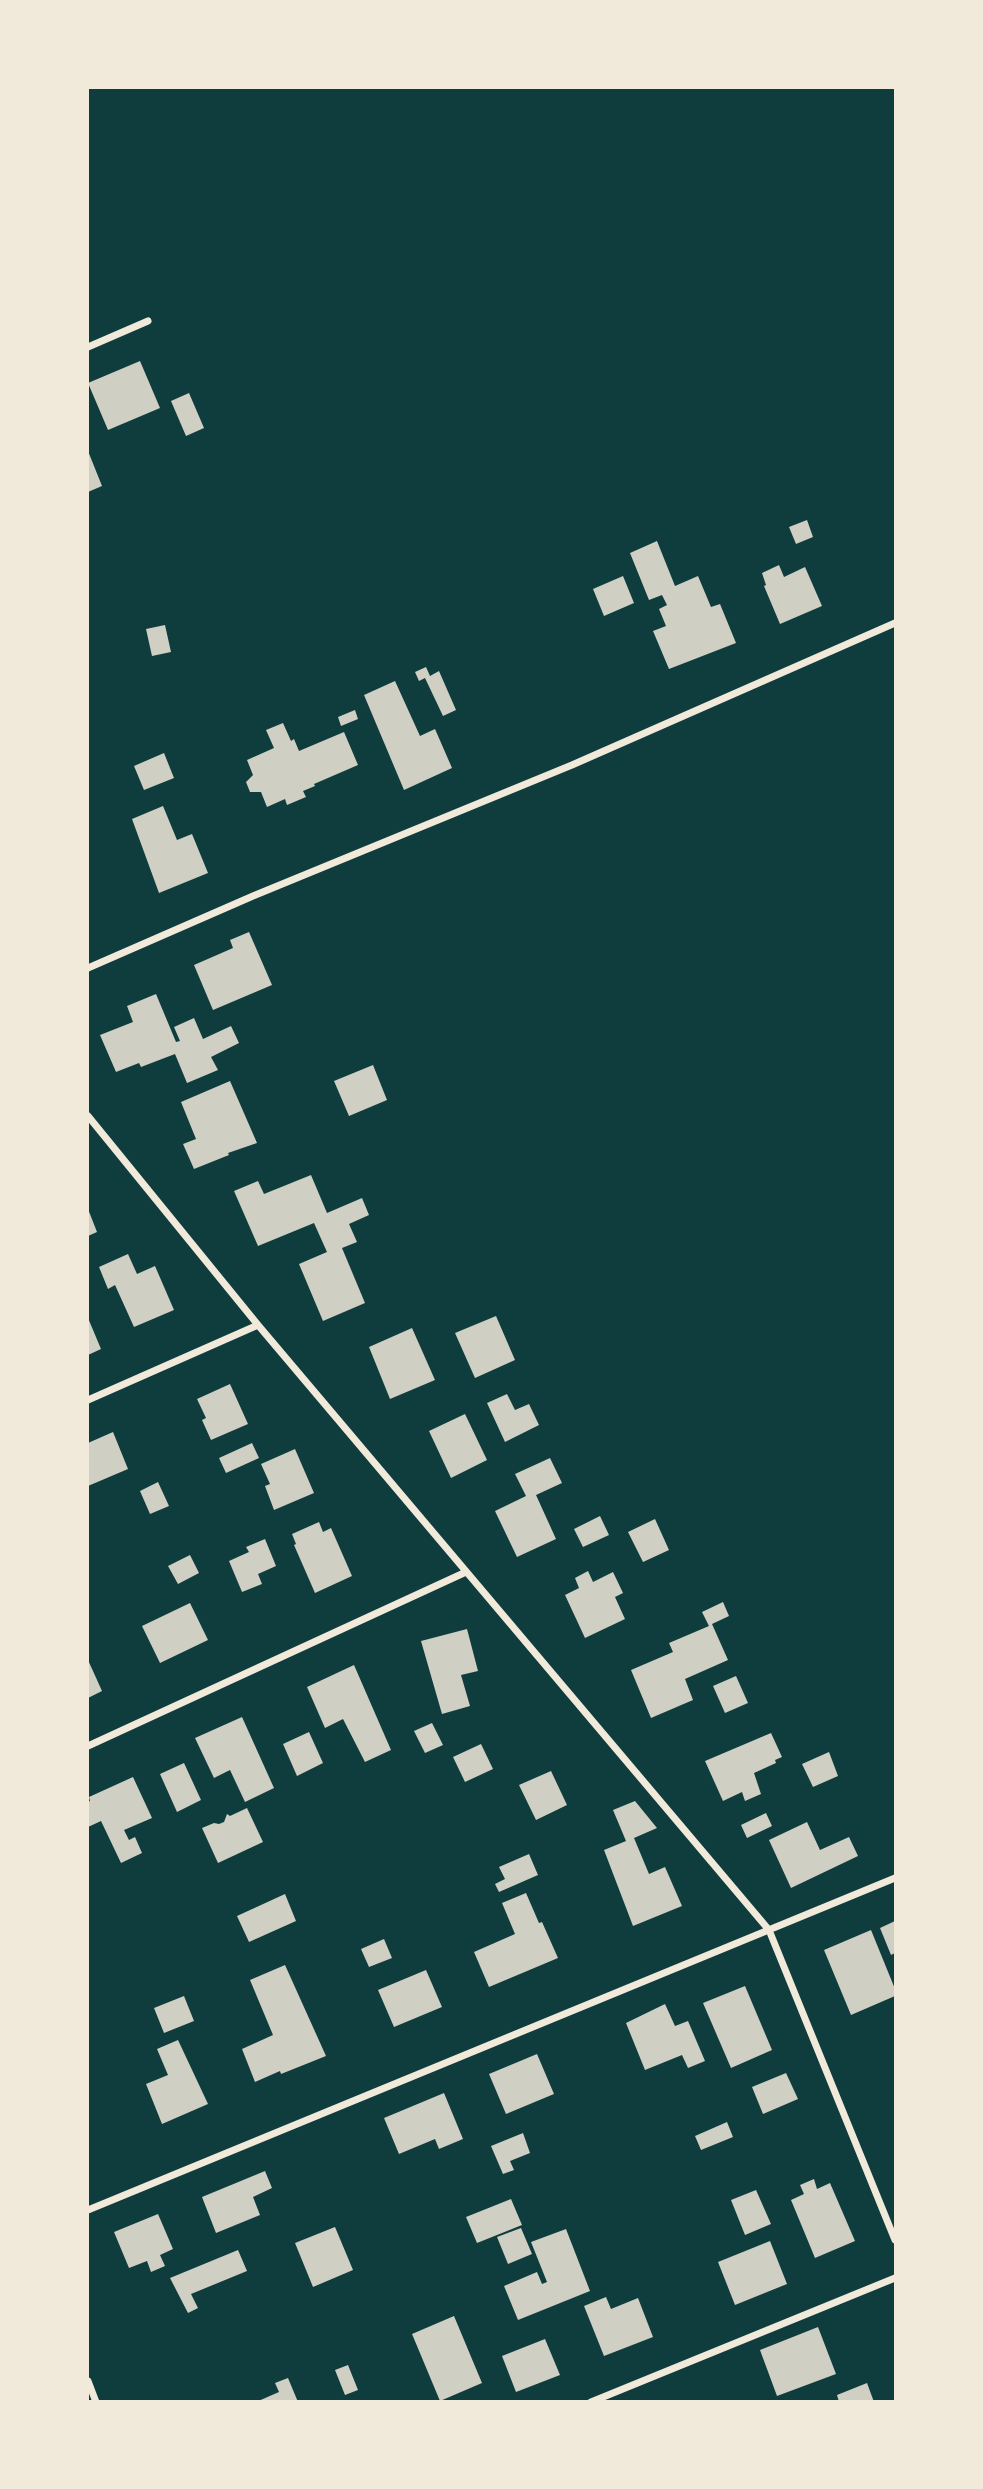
<!DOCTYPE html>
<style>
body{margin:0}
#map{position:relative;width:983px;height:2489px;overflow:hidden;background:#0f3d3e;font-family:"DM Sans",sans-serif}
canvas{display:block}
.frame{position:absolute;inset:0;border:89px solid #f1e9da;pointer-events:none}
</style>
<div id="map">
<canvas width="983" height="2489"></canvas>
<div class="frame"></div>
</div>
<script>
const ctx = document.querySelector('canvas').getContext('2d');
ctx.lineJoin = 'round';
function fillPath(path, color) {
  ctx.fillStyle = color;
  ctx.fill(path, 'evenodd');
}
function shape(rows) {
  const path = new Path2D();
  for (const r of rows) {
    path.moveTo(r[0], r[1]);
    for (let i = 2; i < r.length; i += 2) path.lineTo(r[i], r[i + 1]);
  }
  return path;
}
function strokePath(path, color, width, dash) {
  ctx.strokeStyle = color;
  ctx.lineWidth = width;
  ctx.lineCap = dash ? 'butt' : 'round';
  ctx.setLineDash(dash || []);
  ctx.stroke(path);
}
fillPath(shape([
 [140,361,160,408,108,430,88,383],
 [189,393,204,428,186,436,171,401],
 [88,451,102,486,88,492],
 [807,520,813,537,796,544,789,527],
 [657,541,675,586,698,576,711,607,720,604,736,643,669,669,653,631,666,626,659,609,667,605,662,595,649,600,630,553],
 [779,565,784,577,805,567,822,606,780,624,764,586,766,585,762,573],
 [623,576,634,603,604,616,593,589],
 [165,625,171,652,152,656,146,629],
 [426,667,430,676,439,671,456,710,443,716,425,678,419,681,415,672],
 [395,681,420,736,435,729,452,768,404,790,364,695],
 [355,710,358,719,341,726,338,717],
 [283,723,291,741,294,739,299,751,344,732,358,765,314,784,315,786,303,791,306,797,287,805,285,799,267,807,261,792,250,792,246,782,253,775,247,760,274,748,266,730],
 [164,753,174,778,144,790,134,766],
 [163,806,177,840,192,834,208,873,159,893,132,819],
 [249,932,272,985,213,1010,194,965,233,948,230,940],
 [156,994,176,1042,180,1041,174,1027,194,1018,203,1039,231,1026,239,1043,211,1057,218,1070,187,1083,175,1054,141,1067,139,1063,116,1072,100,1035,133,1022,127,1006],
 [373,1065,387,1100,349,1116,334,1081],
 [230,1081,257,1143,228,1153,229,1155,194,1169,183,1144,196,1139,181,1102],
 [311,1175,327,1213,362,1198,369,1215,349,1224,357,1242,342,1248,365,1303,323,1321,299,1264,327,1252,314,1223,258,1246,234,1191,258,1181,264,1194],
 [88,1209,97,1232,88,1236],
 [128,1254,137,1274,155,1266,174,1310,134,1327,115,1285,108,1289,99,1267],
 [496,1316,515,1360,475,1378,455,1333],
 [88,1318,101,1349,88,1355],
 [412,1328,435,1380,390,1399,369,1347],
 [230,1384,248,1424,211,1440,202,1420,206,1418,197,1399],
 [507,1394,515,1410,529,1404,539,1425,505,1442,487,1403],
 [465,1414,487,1460,451,1478,429,1431],
 [113,1432,128,1469,88,1486,88,1443],
 [252,1443,259,1458,226,1473,219,1458],
 [295,1449,314,1493,274,1510,265,1486,270,1484,261,1464],
 [550,1458,562,1483,536,1495,556,1539,517,1557,495,1511,526,1496,515,1474],
 [158,1482,169,1506,150,1514,140,1491],
 [600,1516,609,1535,583,1547,574,1529],
 [655,1519,669,1550,643,1562,628,1532],
 [319,1522,323,1532,331,1528,352,1576,315,1593,294,1545,296,1544,292,1534],
 [265,1539,276,1566,258,1574,262,1584,242,1592,229,1561,249,1552,246,1547],
 [190,1555,199,1573,178,1584,168,1566],
 [588,1571,593,1582,613,1572,623,1593,615,1597,625,1619,585,1638,565,1595,579,1588,575,1578],
 [723,1602,729,1616,712,1624,728,1660,685,1679,693,1700,651,1718,631,1670,673,1652,669,1643,709,1626,702,1612],
 [190,1603,208,1640,160,1663,142,1626],
 [467,1629,478,1671,461,1675,470,1706,442,1714,421,1641],
 [88,1660,102,1691,88,1698],
 [354,1665,391,1750,365,1762,343,1719,325,1728,307,1687],
 [736,1676,748,1703,725,1713,713,1686],
 [242,1717,274,1788,245,1802,230,1770,214,1778,195,1738],
 [432,1723,443,1745,425,1753,414,1731],
 [309,1732,323,1763,297,1776,283,1744],
 [771,1733,782,1757,775,1760,776,1763,754,1773,761,1794,745,1801,742,1792,723,1801,705,1761],
 [481,1744,493,1769,465,1782,453,1757],
 [829,1752,838,1776,813,1787,802,1764],
 [184,1763,201,1800,177,1812,160,1774],
 [551,1771,567,1805,536,1820,519,1785],
 [133,1777,152,1818,124,1830,129,1840,135,1837,142,1853,121,1863,101,1821,88,1827,88,1802,90,1801,89,1797],
 [635,1801,657,1828,634,1838,649,1874,665,1867,682,1906,633,1926,604,1850,626,1841,613,1810],
 [247,1808,263,1842,218,1863,202,1828,214,1823,219,1824,224,1822,227,1814,230,1816],
 [766,1813,772,1826,747,1838,741,1825],
 [807,1822,820,1850,849,1837,858,1856,791,1888,769,1840],
 [529,1854,538,1875,499,1892,495,1884,505,1879,499,1867],
 [526,1893,539,1923,542,1922,558,1958,489,1987,474,1952,515,1934,502,1903],
 [285,1894,296,1921,249,1942,237,1916],
 [895,1921,895,1953,891,1955,880,1928],
 [871,1930,895,1989,895,1996,851,2015,824,1950],
 [384,1939,392,1958,369,1967,361,1949],
 [285,1965,326,2056,281,2074,280,2071,255,2082,242,2049,273,2035,250,1980],
 [426,1970,442,2007,394,2027,378,1990],
 [745,1986,772,2050,731,2068,703,2003],
 [184,1996,194,2021,164,2033,154,2008],
 [665,2004,675,2026,688,2021,705,2061,688,2068,682,2055,645,2070,626,2023],
 [178,2040,208,2104,162,2124,146,2084,168,2075,157,2049],
 [537,2054,554,2094,506,2114,489,2074],
 [786,2073,798,2099,763,2114,752,2087],
 [444,2093,463,2139,439,2149,435,2139,399,2154,384,2118],
 [727,2122,733,2137,701,2150,695,2136],
 [523,2133,530,2153,510,2161,514,2170,503,2174,491,2146],
 [265,2171,272,2188,253,2197,260,2215,216,2233,202,2197],
 [814,2179,817,2189,830,2183,855,2241,815,2258,791,2200,804,2194,800,2185],
 [756,2190,771,2224,745,2235,731,2200],
 [511,2199,522,2225,477,2243,466,2217],
 [158,2214,173,2249,160,2255,165,2266,151,2272,147,2261,129,2268,114,2232],
 [335,2227,353,2270,313,2287,295,2243],
 [521,2228,532,2254,508,2264,497,2237],
 [566,2229,590,2291,518,2320,504,2286,537,2272,542,2284,547,2282,531,2242],
 [770,2241,787,2284,735,2305,718,2262],
 [238,2250,247,2271,191,2294,198,2308,188,2313,170,2278],
 [606,2297,611,2309,638,2298,653,2337,604,2356,584,2306],
 [454,2316,482,2383,440,2401,412,2334],
 [818,2327,836,2374,777,2396,760,2350],
 [545,2339,560,2375,516,2392,502,2356],
 [348,2365,358,2390,345,2395,335,2370],
 [288,2378,298,2402,256,2402,279,2392,275,2383],
 [867,2383,874,2402,839,2402,837,2395]
]), '#cfcfc3');
strokePath(shape([
 [88,347,148,321],
 [88,968,253,896,572,765,895,623],
 [88,1116,258,1325,769,1930,895,2240],
 [88,1400,258,1325],
 [88,1746,466,1572],
 [88,2210,895,1878],
 [88,2381,96,2402],
 [591,2402,895,2278]
]), '#f1e9da', 7);
</script>
